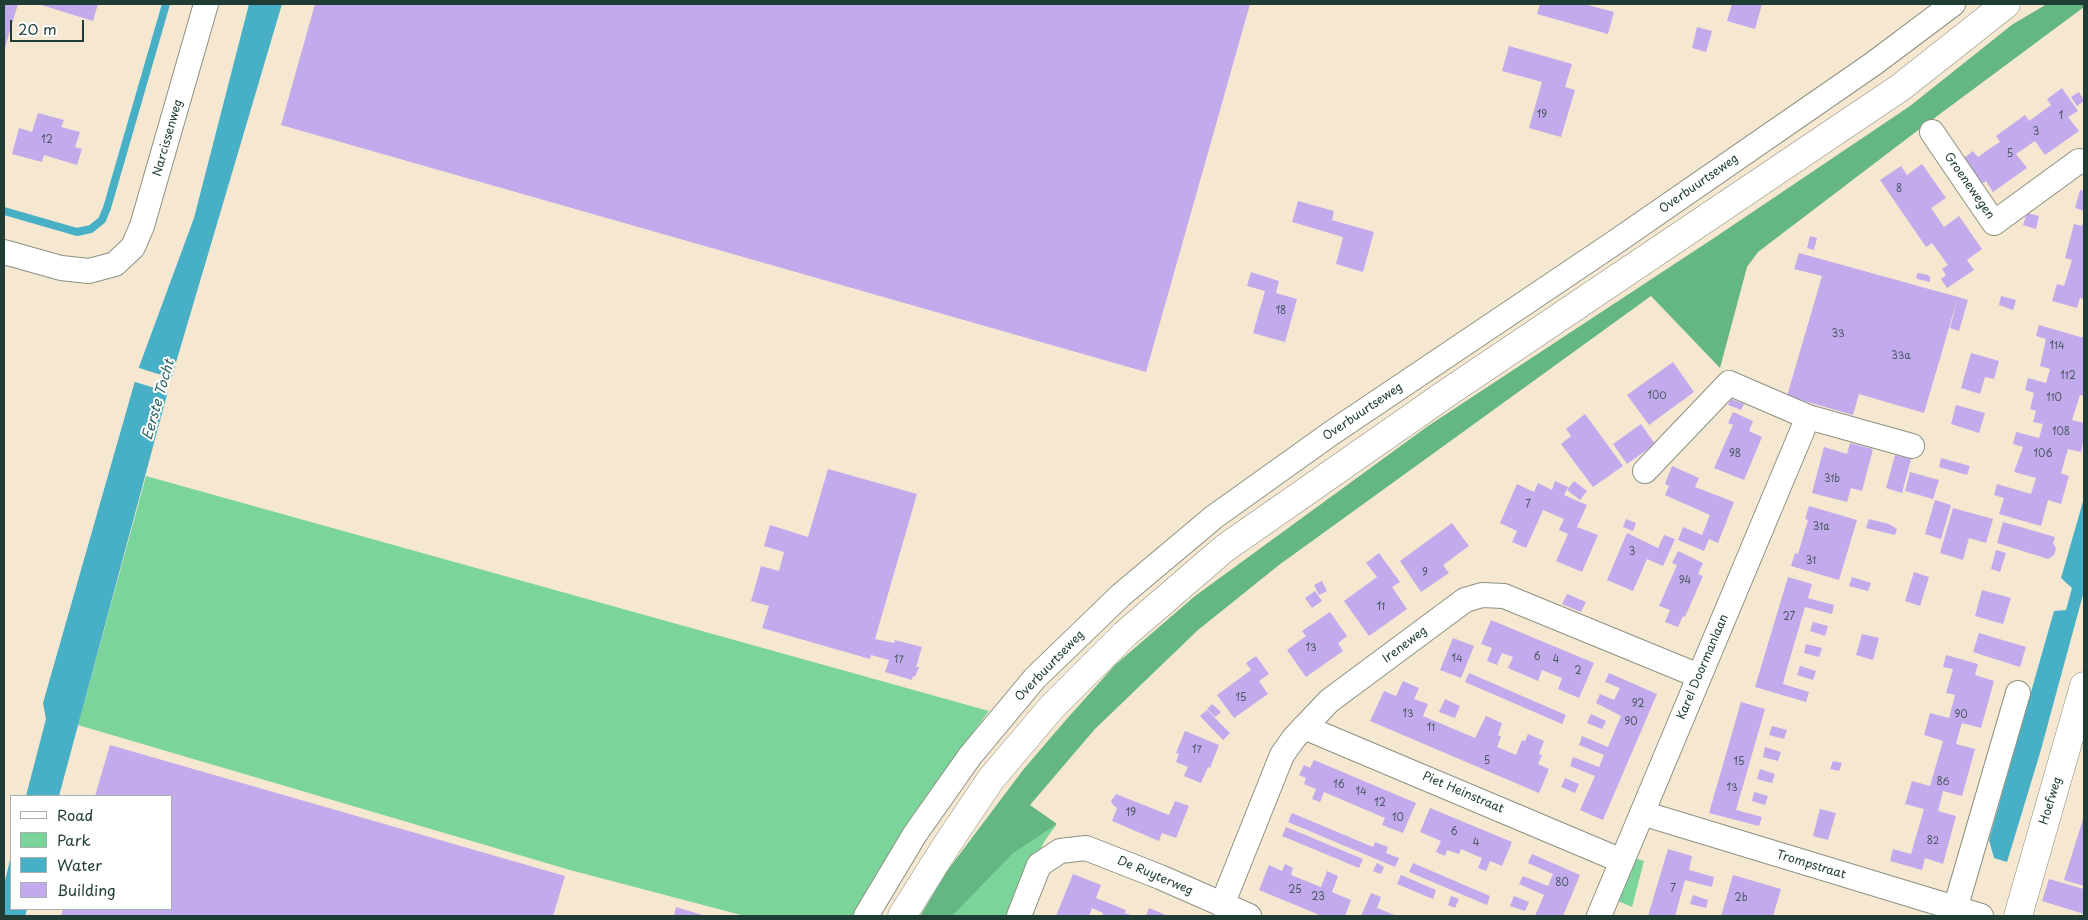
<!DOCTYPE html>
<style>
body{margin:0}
#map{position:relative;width:2088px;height:920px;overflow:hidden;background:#f6e7d1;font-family:"Playpen Sans",sans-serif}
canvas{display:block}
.frame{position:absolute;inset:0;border:5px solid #1f3d34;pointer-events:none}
.legend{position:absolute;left:10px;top:795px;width:162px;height:115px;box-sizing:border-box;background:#fff;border:1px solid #a5b1ae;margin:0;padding:6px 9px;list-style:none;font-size:15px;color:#1f3d34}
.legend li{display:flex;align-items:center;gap:10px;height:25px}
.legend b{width:25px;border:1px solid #a5b1ae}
.scale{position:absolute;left:10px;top:20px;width:74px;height:22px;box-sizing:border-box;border:2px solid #1f3d34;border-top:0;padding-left:6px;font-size:15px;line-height:18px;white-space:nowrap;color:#1f3d34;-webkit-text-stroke:4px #fff;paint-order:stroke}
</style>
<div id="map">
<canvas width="2088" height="920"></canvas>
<div class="frame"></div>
<ul class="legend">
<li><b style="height:6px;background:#fff"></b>Road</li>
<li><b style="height:14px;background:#7bd59b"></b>Park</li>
<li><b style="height:14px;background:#47afc6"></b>Water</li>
<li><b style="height:14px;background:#c3aaec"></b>Building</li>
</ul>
<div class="scale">20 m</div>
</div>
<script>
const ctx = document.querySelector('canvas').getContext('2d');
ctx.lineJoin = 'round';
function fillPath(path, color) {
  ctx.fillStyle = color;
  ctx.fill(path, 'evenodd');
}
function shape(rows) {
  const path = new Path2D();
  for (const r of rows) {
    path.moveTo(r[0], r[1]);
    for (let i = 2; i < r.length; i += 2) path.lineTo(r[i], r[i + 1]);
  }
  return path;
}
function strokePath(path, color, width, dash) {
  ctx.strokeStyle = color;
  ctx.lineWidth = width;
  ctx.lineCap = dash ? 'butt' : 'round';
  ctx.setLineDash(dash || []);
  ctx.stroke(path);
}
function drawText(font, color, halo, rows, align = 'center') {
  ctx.font = font + ' "Playpen Sans",sans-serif';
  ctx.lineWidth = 4;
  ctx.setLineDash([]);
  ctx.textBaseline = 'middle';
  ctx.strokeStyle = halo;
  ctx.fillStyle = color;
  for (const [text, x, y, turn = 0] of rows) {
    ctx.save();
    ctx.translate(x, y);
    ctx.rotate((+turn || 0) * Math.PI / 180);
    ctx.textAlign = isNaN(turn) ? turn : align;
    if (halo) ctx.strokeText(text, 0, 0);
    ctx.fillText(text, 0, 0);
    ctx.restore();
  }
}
fillPath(shape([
 [146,476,989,711,914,813,876,874,853,916,745,916,570,870,78,725],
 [1029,805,1056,825,1044,842,1012,916,950,916],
 [1634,858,1644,861,1632,907,1616,900]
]), '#7bd59b');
fillPath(shape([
 [2047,4,2084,4,2084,7,1913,134,1758,252,1747,267,1720,368,1651,296,1279,565,1198,630,1095,729,1030,805,1057,824,1012,854,952,916,920,916,947,871,1023,770,1065,721,1115,665,1195,596,1428,426,1714,238,1910,106,2013,24]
]), '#64b683');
fillPath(shape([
 [249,4,282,4,172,376,59,796,26,796,46,719,43,703,139,367,194,218],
 [2084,498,2084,591,2040,753,2007,862,1994,858,1989,840,2054,611,2066,610,2072,588,2061,578],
 [11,856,11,909,27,909,25,916,4,916,4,885]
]), '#47afc6');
fillPath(shape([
 [136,367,174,379,171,393,132,381]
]), '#f6e7d1');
strokePath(shape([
 [4,211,77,232,91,229,102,220,107,208,166,4]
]), '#47afc6', 8);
fillPath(shape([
 [4,4,18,4,4,51],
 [38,4,98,4,93,21],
 [315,4,1250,4,1146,372,281,125],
 [1540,4,1584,4,1614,12,1608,34,1537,14],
 [1732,4,1762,4,1755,29,1727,21],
 [1697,27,1712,31,1706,52,1692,48],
 [1509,46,1572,64,1565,87,1575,90,1561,137,1529,128,1542,82,1502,71],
 [2062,88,2078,111,2068,117,2079,131,2045,155,2035,141,2016,154,2027,168,1993,192,1986,181,1977,187,1959,162,1973,151,1978,157,1989,149,2000,142,1996,136,2025,115,2029,121,2051,105,2047,99],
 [2079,92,2084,101,2077,106,2071,97],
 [38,113,64,120,61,127,80,132,75,147,82,149,77,165,44,155,42,162,12,154,19,128,32,132],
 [1922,164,1946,198,1931,208,1944,227,1959,216,1982,249,1967,260,1974,270,1947,288,1941,279,1946,275,1942,269,1948,265,1932,243,1926,247,1880,180,1901,166,1907,175],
 [2080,190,2084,191,2084,211,2075,208],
 [1298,201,1334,211,1332,220,1374,232,1363,272,1336,264,1343,237,1292,222],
 [2027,213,2039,216,2036,229,2023,225],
 [2084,218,2084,299,2080,298,2077,308,2052,301,2057,284,2064,286,2072,260,2065,258,2074,224,2082,226],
 [1810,236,1817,238,1814,250,1807,248],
 [1799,253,1958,297,1924,413,1859,394,1853,415,1787,396,1822,276,1794,269],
 [1251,272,1279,281,1276,293,1297,299,1285,342,1253,333,1265,291,1247,286],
 [1918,273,1928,275,1930,277,1930,282,1917,279,1916,276],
 [2001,296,2016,300,2013,310,1999,305],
 [1958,297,1968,300,1959,331,1950,328],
 [2039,325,2084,338,2084,396,2080,395,2072,420,2084,423,2084,439,2081,452,2068,449,2061,473,2069,476,2061,504,2048,500,2041,526,1999,514,2004,498,1994,495,1997,484,2031,494,2036,478,2014,472,2023,447,2013,444,2016,432,2039,438,2043,424,2033,422,2036,411,2030,409,2034,393,2025,390,2028,378,2046,383,2050,369,2040,366,2046,339,2036,336],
 [1971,353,1999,361,1994,379,1985,377,1980,394,1961,388],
 [1673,362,1694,392,1649,425,1627,395],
 [1731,399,1744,404,1741,410,1728,405],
 [1956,405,1985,413,1979,433,1951,424],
 [1733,412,1753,421,1749,431,1762,437,1744,480,1714,468,1733,425,1728,423],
 [1585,414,1623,466,1593,487,1561,444,1571,436,1566,429],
 [1641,424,1655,444,1627,464,1613,444],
 [1850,443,1873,449,1862,491,1851,488,1847,502,1812,493,1824,447,1847,454],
 [1895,455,1911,459,1902,493,1886,488],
 [1941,458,1970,466,1967,475,1939,467],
 [1672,466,1699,478,1695,487,1734,502,1718,543,1709,539,1704,551,1678,540,1683,527,1702,535,1710,515,1665,495,1669,486,1665,484],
 [828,469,917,494,875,639,894,643,895,640,922,647,916,667,919,667,915,677,913,676,912,680,885,672,889,660,871,655,870,659,762,628,769,606,751,601,761,566,779,571,784,552,764,546,770,525,808,537],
 [1910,472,1939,480,1933,499,1905,491],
 [1555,481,1568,487,1564,495,1587,505,1577,527,1598,535,1582,572,1556,561,1568,534,1559,530,1564,519,1543,510,1526,548,1512,542,1517,531,1500,523,1517,484,1534,492,1538,483,1552,490],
 [1574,481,1587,491,1580,500,1567,490],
 [1935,500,1951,505,1941,539,1925,534],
 [1809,506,1857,520,1839,580,1791,566,1795,553,1798,554,1808,520,1805,519],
 [1953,508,1993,519,1986,543,1969,538,1963,560,1940,553],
 [1626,519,1636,523,1633,531,1623,527],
 [1869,519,1889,524,1897,529,1895,535,1866,528],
 [2003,522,2055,537,2053,543,2056,549,2054,555,2048,559,1997,543],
 [1452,523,1469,546,1443,565,1449,573,1421,592,1400,561],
 [1627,533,1658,548,1664,535,1675,539,1663,566,1647,559,1633,591,1607,580],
 [1996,550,2006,553,2000,572,1991,569],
 [1678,551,1703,563,1698,574,1703,576,1685,617,1683,616,1678,627,1665,622,1670,610,1659,606,1677,565,1672,563],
 [1379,553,1400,582,1392,587,1407,609,1369,636,1344,601,1377,577,1366,563],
 [1914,572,1929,577,1920,606,1905,601],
 [1788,577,1812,584,1808,598,1834,605,1832,614,1805,607,1786,672,1783,684,1809,692,1806,702,1755,687],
 [1852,577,1871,583,1868,591,1849,586],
 [1322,581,1327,591,1319,595,1314,585],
 [1982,590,2011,598,2003,624,1975,616],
 [1315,591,1322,601,1312,608,1305,598],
 [1567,594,1586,602,1581,612,1562,604],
 [1330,612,1347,636,1338,643,1343,651,1306,677,1287,650,1306,636,1302,631],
 [1491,620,1594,663,1579,698,1558,689,1562,678,1542,670,1538,681,1508,668,1513,657,1502,653,1497,665,1487,661,1492,648,1481,644],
 [1813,622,1828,626,1825,636,1810,631],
 [1979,633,2026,647,2020,667,1973,652],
 [1862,634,1879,638,1873,660,1856,655],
 [1453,638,1474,646,1461,678,1440,670],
 [1806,644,1822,648,1819,657,1804,653],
 [1946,655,1978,664,1975,675,1994,681,1981,728,1962,723,1959,733,1956,744,1975,749,1962,796,1943,791,1938,811,1956,816,1943,864,1925,858,1922,870,1890,861,1893,849,1911,854,1924,809,1905,804,1912,781,1930,786,1943,741,1924,735,1930,713,1949,718,1955,695,1946,693,1953,669,1943,667],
 [1256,656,1269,674,1259,681,1268,694,1234,718,1217,695,1251,670,1246,663],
 [1800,666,1816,671,1813,680,1797,675],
 [1469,673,1566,715,1562,724,1465,682],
 [1609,673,1657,694,1603,820,1580,810,1595,776,1570,766,1573,757,1599,767,1604,755,1579,745,1582,736,1608,747,1621,716,1596,703,1600,694,1614,700,1620,688,1605,682],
 [1403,681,1419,688,1414,699,1428,704,1423,716,1475,738,1486,716,1502,723,1498,735,1501,737,1497,747,1516,755,1522,740,1525,741,1528,734,1544,741,1539,754,1542,755,1538,764,1549,769,1539,793,1370,721,1384,691,1396,696],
 [1445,699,1460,706,1455,718,1439,712],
 [1741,702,1765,709,1736,810,1762,817,1759,826,1709,813],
 [1212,704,1221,712,1215,717,1207,709],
 [1207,710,1230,733,1223,740,1200,716],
 [1591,714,1606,721,1602,729,1587,723],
 [1772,726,1787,730,1784,739,1769,735],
 [1185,731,1219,745,1210,768,1208,767,1201,783,1184,776,1188,767,1176,762,1179,754,1176,753],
 [110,745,565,876,553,916,61,916,63,909,171,909,171,796,95,796],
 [1765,747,1781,752,1778,761,1763,757],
 [1314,760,1416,803,1403,833,1382,825,1385,818,1324,792,1320,802,1312,799,1316,789,1304,784,1306,778,1299,775,1304,765,1310,768],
 [1833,761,1842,763,1839,771,1830,769],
 [1760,769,1775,774,1772,783,1757,779],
 [1565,778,1579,784,1575,793,1561,787],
 [1754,792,1768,796,1765,805,1752,801],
 [1116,794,1169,815,1175,801,1189,806,1176,838,1162,833,1159,841,1112,821,1117,808,1113,805,1111,801],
 [1430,808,1512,842,1502,866,1490,861,1486,871,1478,868,1482,858,1461,849,1459,854,1447,850,1445,856,1436,852,1441,841,1420,832],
 [1820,809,1836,813,1828,840,1813,836],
 [1292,813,1373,847,1375,842,1388,847,1386,853,1399,858,1395,867,1288,822],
 [2084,816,2084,886,2064,880],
 [1286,827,1363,859,1359,868,1282,836],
 [1668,849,1692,856,1689,870,1714,877,1712,887,1685,880,1675,916,1648,916],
 [1532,854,1580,875,1563,916,1535,916,1544,895,1519,884,1523,876,1548,886,1553,874,1528,863],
 [1377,863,1384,867,1381,874,1373,871],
 [1413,863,1490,896,1487,905,1409,872],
 [1285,864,1293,868,1291,875,1321,887,1327,871,1338,876,1332,892,1351,900,1345,916,1322,916,1259,890,1269,865,1282,871],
 [1073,874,1101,885,1096,898,1126,910,1125,913,1134,916,1102,916,1103,913,1092,908,1089,916,1056,916],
 [1401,875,1436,890,1433,899,1397,884],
 [1733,875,1781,889,1773,916,1721,916],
 [2049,879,2084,889,2084,914,2042,901],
 [1371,893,1381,897,1377,908,1397,916,1361,916],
 [1693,895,1708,900,1706,908,1690,904],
 [1451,896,1459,899,1455,908,1448,905],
 [1514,896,1529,902,1525,911,1510,906],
 [676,907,706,916,674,916],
 [1149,908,1168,916,1146,916]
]), '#c3aaec');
const street = shape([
 [1932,132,1994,223,2079,161,2084,162],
 [4,252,61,268,89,271,115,264,133,247,142,226,206,4],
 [1645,471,1729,383,1808,417,1912,446],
 [1304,727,1622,861],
 [1642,813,1981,916],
 [1222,905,1282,755,1294,738,1329,701,1465,600,1482,595,1504,596,1699,676],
 [866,916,915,834,970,756,1035,678,1121,595,1214,517,1333,432,1614,243,1873,64,1953,4],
 [1019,916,1039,865,1060,851,1086,848,1160,877,1249,916],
 [1599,916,1808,417],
 [1953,916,2018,693]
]);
const secondary = shape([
 [2018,916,2084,686]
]);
const primary = shape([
 [902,916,946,846,991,779,1051,708,1125,634,1225,548,1447,393,1901,87,2006,4]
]);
strokePath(street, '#8a9282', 26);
strokePath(secondary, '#8a9282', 29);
strokePath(primary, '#8a9282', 29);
strokePath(street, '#fff', 24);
strokePath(secondary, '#fff', 28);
strokePath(primary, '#fff', 28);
drawText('10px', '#485862', null, [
 ["19",1542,115],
 ["1",2061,116],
 ["3",2036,132],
 ["12",47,140],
 ["5",2010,154],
 ["8",1899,189],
 ["18",1281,311],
 ["33",1838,334],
 ["114",2057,346],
 ["33a",1901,356],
 ["112",2068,376],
 ["100",1657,396],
 ["110",2054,398],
 ["108",2061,432],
 ["98",1735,454],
 ["106",2043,454],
 ["31b",1832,479],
 ["7",1528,505],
 ["31a",1821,527],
 ["3",1632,552],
 ["31",1811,561],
 ["9",1425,573],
 ["94",1685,581],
 ["11",1381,607],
 ["27",1789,617],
 ["13",1311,648],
 ["6",1537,657],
 ["14",1457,659],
 ["17",899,660],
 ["4",1556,660],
 ["2",1578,671],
 ["15",1241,698],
 ["92",1638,704],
 ["13",1408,714],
 ["90",1961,715],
 ["90",1631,722],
 ["11",1431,728],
 ["17",1197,750],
 ["5",1487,761],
 ["15",1739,762],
 ["86",1943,782],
 ["16",1339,785],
 ["13",1732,788],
 ["14",1361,792],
 ["12",1380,803],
 ["19",1131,813],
 ["10",1398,818],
 ["6",1454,832],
 ["82",1933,841],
 ["4",1476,843],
 ["80",1562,883],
 ["7",1673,889],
 ["25",1295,890],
 ["23",1318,897],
 ["2b",1741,898]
]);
drawText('12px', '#1f3d34', '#fff', [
 ["Narcissenweg",168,138,-74],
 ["Overbuurtseweg",1699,184,-35],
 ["Groenewegen",1969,186,55],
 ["Overbuurtseweg",1363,412,-34],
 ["Ireneweg",1405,645,-37],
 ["Overbuurtseweg",1050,666,-46],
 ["Karel Doormanlaan",1703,667,-67],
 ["Piet Heinstraat",1463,793,23],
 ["Hoefweg",2051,801,-73],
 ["Trompstraat",1811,865,17],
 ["De Ruyterweg",1155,876,23]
]);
drawText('italic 14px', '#2d6567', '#fff', [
 ["Eerste Tocht",159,400,-74]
]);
</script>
